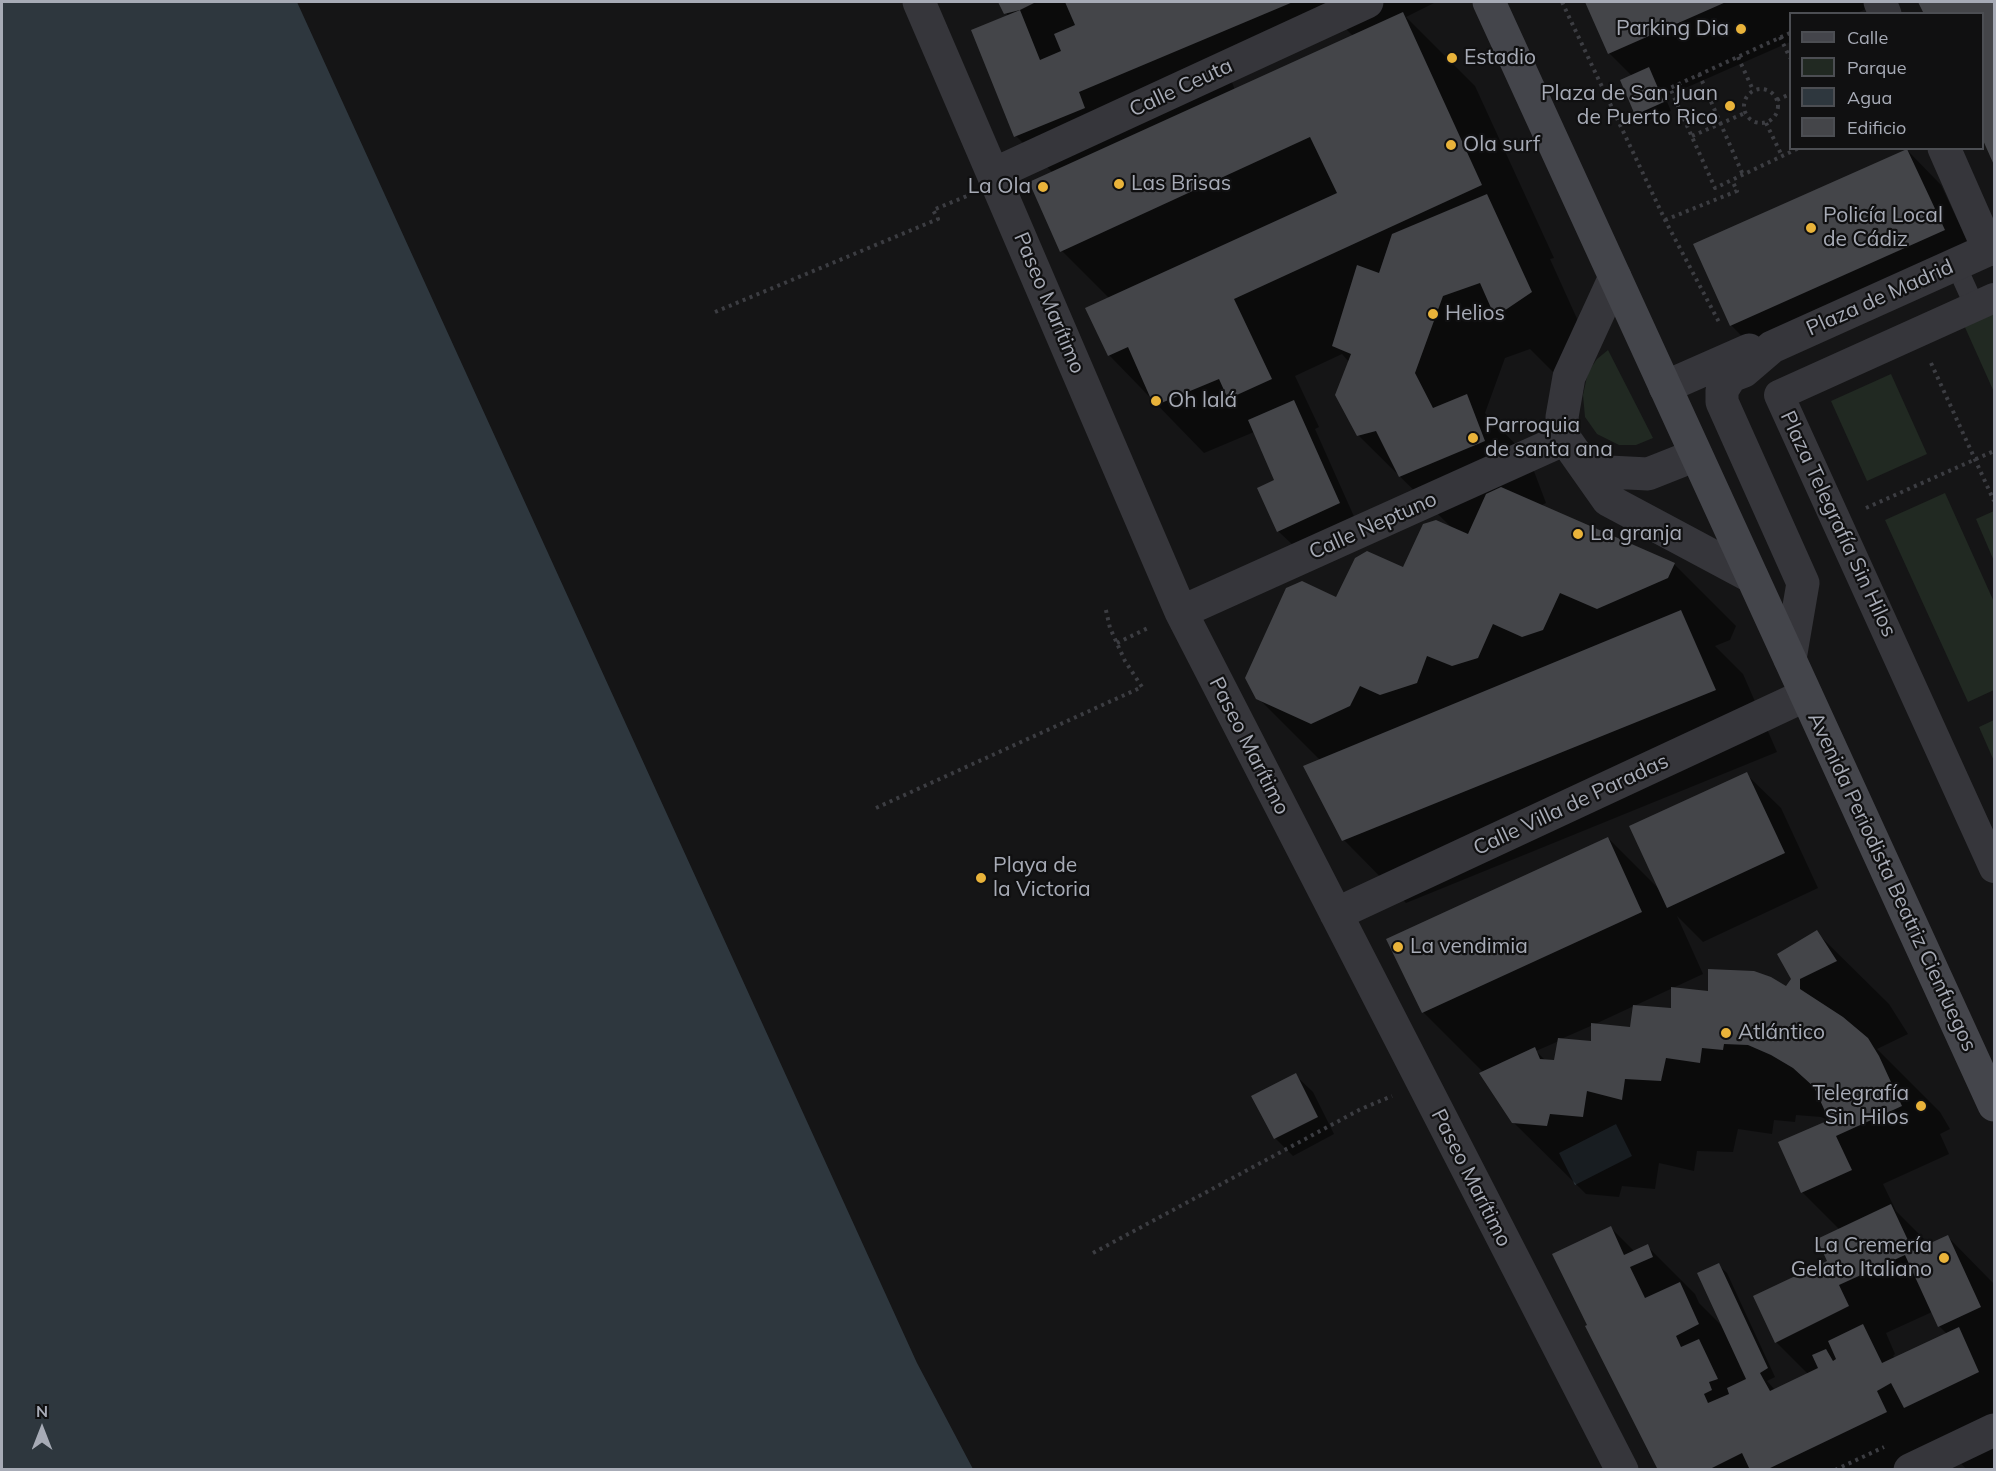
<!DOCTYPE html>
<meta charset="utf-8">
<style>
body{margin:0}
#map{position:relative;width:1996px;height:1471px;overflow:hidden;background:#151516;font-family:Mulish,sans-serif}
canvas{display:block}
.frame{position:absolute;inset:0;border:3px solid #a7abb6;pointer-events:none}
.legend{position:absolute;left:1789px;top:12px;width:195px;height:138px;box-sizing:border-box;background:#101011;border:2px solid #4c4e53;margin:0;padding:8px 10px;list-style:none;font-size:18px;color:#a7abb6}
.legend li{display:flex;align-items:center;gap:12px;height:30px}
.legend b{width:30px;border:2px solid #4c4e53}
.north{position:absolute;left:12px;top:1399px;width:60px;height:60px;-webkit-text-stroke:4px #101011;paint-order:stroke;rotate:0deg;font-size:16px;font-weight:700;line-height:24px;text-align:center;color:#a7abb6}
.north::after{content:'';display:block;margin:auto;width:21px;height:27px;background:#a7abb6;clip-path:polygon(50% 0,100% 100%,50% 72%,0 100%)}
</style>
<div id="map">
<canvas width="1996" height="1471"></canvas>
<div class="frame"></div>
<ul class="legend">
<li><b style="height:8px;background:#44454b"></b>Calle</li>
<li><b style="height:16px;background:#212922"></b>Parque</li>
<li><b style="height:16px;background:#2e373e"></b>Agua</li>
<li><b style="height:16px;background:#444549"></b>Edificio</li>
</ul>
<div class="north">N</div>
</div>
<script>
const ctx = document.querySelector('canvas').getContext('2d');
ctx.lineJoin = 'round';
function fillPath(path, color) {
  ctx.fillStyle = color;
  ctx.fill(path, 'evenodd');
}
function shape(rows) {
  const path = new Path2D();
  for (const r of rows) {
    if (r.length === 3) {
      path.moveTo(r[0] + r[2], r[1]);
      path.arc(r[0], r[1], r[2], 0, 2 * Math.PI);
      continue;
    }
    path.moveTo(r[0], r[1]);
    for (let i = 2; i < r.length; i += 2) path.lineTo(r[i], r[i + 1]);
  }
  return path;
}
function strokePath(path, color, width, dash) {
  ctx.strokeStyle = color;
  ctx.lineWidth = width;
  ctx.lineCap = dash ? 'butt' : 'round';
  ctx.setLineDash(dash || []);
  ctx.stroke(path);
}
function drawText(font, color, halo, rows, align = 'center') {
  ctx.font = font + ' Mulish,sans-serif';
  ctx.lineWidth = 4.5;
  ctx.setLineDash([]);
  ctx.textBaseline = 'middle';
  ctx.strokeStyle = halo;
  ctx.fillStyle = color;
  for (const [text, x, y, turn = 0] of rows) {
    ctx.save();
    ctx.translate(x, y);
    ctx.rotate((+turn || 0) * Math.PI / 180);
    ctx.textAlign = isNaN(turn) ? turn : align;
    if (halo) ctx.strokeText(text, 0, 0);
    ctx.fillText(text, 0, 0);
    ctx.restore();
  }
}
fillPath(shape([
 [1994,298,1994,392,1959,314],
 [1608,350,1653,438,1636,445,1619,445,1597,434,1585,417,1583,395,1588,372,1597,359],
 [1891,374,1927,454,1867,481,1831,401],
 [1945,493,1994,602,1994,690,1968,702,1885,520],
 [1994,511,1994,561,1976,519],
 [1994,720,1994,761,1979,727]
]), '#212922');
fillPath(shape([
 [2,2,297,2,917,1363,973,1469,2,1469],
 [1616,1124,1632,1156,1575,1185,1559,1153]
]), '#2e373e');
fillPath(shape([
 [1000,2,1436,2,1406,17,1475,86,1554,258,1550,259,1593,354,1559,378,1530,349,1505,358,1485,413,1529,458,1546,503,1540,506,1674,564,1736,626,1730,640,1715,646,1743,674,1777,752,1406,903,1344,840,1305,767,1320,760,1258,698,1336,599,1403,569,1453,529,1358,435,1349,362,1342,354,1295,376,1319,427,1315,429,1356,521,1296,548,1278,531,1276,481,1254,432,1204,453,1109,355,1109,298,1062,251,1053,173,1016,136,1008,16],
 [1345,28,1353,36,1235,90,1230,77],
 [1587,2,1865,2,1868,8,1855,14,1790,14,1790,42,1665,97,1671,111,1644,122,1636,114,1632,76,1609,53],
 [1920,2,1994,2,1994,161,1982,134,1982,14,1926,14],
 [1907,150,1941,185,1978,264,1765,360,1731,325],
 [1746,774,1781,808,1818,888,1703,942,1677,916,1703,974,1593,1025,1632,1029,1710,993,1787,988,1816,932,1889,1004,1908,1034,1877,1049,1940,1112,1950,1129,1940,1134,1949,1154,1883,1184,1896,1211,1930,1245,1948,1237,1994,1284,1994,1470,1967,1470,1957,1459,1948,1464,1951,1470,1660,1470,1611,1228,1635,1252,1647,1246,1695,1294,1699,1303,1723,1327,1718,1265,1727,1273,1775,1377,1767,1381,1775,1390,1808,1374,1776,1342,1829,1261,1840,1230,1802,1192,1830,1121,1821,1117,1796,1115,1795,1122,1774,1120,1772,1134,1738,1129,1733,1152,1697,1151,1694,1171,1659,1163,1655,1189,1622,1186,1619,1197,1586,1194,1513,1122,1483,1072,1423,1012,1608,838,1661,891],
 [1593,1025,1593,1043,1561,1039],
 [1559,1041,1555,1061,1546,1061,1536,1051],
 [1932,1312,1939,1326,1947,1334,1896,1358,1893,1356,1895,1354,1886,1333],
 [1295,1075,1313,1092,1334,1134,1293,1156,1275,1138]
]), '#0007');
fillPath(shape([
 [998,2,1036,2,1020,10,1004,14],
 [1065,2,1293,2,1079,92,1085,108,1014,137,971,30,1020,10,1040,60,1061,51,1054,34,1075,25],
 [1585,2,1726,2,1608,54],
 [1918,2,1994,2,1994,165,1982,138,1982,14,1924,14],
 [1403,12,1482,185,1234,299,1272,379,1228,399,1219,379,1154,406,1128,347,1108,356,1085,308,1337,193,1310,137,1060,252,1029,182],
 [1649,67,1664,102,1635,115,1620,80],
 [1907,149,1945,230,1730,326,1693,244],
 [1487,194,1532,292,1495,317,1480,283,1443,296,1415,373,1433,408,1467,394,1485,441,1399,477,1376,431,1357,436,1335,395,1351,354,1332,346,1357,265,1379,273,1392,234],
 [1294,400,1340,503,1277,532,1257,488,1274,480,1248,420],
 [1501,487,1675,563,1668,578,1597,609,1560,593,1543,630,1522,637,1493,624,1478,658,1452,666,1427,656,1417,683,1380,695,1360,686,1350,706,1311,724,1256,699,1245,678,1286,588,1302,581,1336,597,1355,558,1367,551,1403,567,1423,524,1436,520,1468,534,1486,494],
 [1681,610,1716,690,1342,841,1303,766],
 [1747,772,1785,853,1667,908,1629,826],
 [1608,837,1642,912,1422,1013,1386,939],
 [1817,930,1837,961,1800,979,1800,989,1843,1017,1868,1038,1879,1056,1902,1106,1836,1136,1852,1170,1801,1193,1778,1142,1829,1120,1814,1087,1793,1068,1771,1055,1748,1045,1724,1044,1723,1050,1702,1048,1700,1063,1666,1058,1661,1081,1625,1079,1622,1100,1587,1091,1583,1117,1550,1114,1547,1126,1512,1123,1479,1073,1535,1047,1540,1059,1554,1060,1558,1038,1591,1041,1591,1023,1630,1027,1633,1005,1671,1008,1671,987,1708,991,1708,969,1754,971,1771,977,1786,986,1791,979,1777,954],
 [1296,1073,1318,1117,1274,1139,1251,1096],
 [1891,1204,1913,1251,1948,1235,1981,1307,1938,1327,1905,1255,1839,1285,1849,1306,1775,1343,1753,1296,1827,1261,1817,1239],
 [1611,1226,1624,1255,1648,1244,1653,1257,1630,1267,1645,1298,1680,1282,1699,1324,1676,1336,1681,1347,1699,1339,1718,1379,1709,1382,1712,1390,1704,1394,1708,1403,1729,1394,1727,1388,1746,1379,1697,1273,1719,1263,1768,1368,1760,1373,1770,1391,1818,1368,1812,1355,1826,1349,1833,1361,1836,1359,1828,1341,1863,1324,1882,1363,1959,1327,1979,1372,1904,1408,1891,1383,1877,1391,1887,1412,1766,1470,1750,1470,1742,1453,1708,1470,1658,1470,1585,1326,1587,1325,1552,1254]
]), '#444549');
strokePath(shape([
 [1562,2,1665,220,1720,324],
 [1790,33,1670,88,1715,188,1799,148],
 [1780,37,1790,58],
 [1738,57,1753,90],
 [1699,74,1743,175],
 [1761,106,17],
 [1777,100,1790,94],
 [1766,123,1782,156],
 [1692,136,1745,113],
 [1665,220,1737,191,1732,180],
 [715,312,938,219,933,210,967,196],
 [1931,363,1994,501],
 [1866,508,1994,451],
 [1117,643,1150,627],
 [876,808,1142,687,1125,661,1110,628,1105,606],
 [1093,1253,1361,1109,1392,1096],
 [1835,1470,1884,1447]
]), '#3c3d42', 4, [3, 4.5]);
strokePath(shape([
 [1956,265,1975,307]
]), '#36363b', 20);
strokePath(shape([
 [1994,298,1779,395,1994,868]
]), '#36363b', 30);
strokePath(shape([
 [919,2,1181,612,1622,1470],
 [1880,2,1885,14],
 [1944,148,1989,250],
 [994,174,1367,2],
 [1615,277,1569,377,1562,417,1565,439,1608,500,1752,577],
 [1665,387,1749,350],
 [1579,457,1609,472,1648,474,1696,455],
 [1181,612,1565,439],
 [1790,659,1803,583,1722,402,1722,390,1731,376,1744,371,1772,347,1994,247],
 [1336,914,1806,695],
 [1910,1470,1994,1430]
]), '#36363b', 33);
strokePath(shape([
 [1489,2,1994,1105]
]), '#44454b', 33);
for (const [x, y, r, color] of [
 [1741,29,6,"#e9b33a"],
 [1452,58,6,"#e9b33a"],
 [1730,106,6,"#e9b33a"],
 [1451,145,6,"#e9b33a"],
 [1119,184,6,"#e9b33a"],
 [1043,187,6,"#e9b33a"],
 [1811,228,6,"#e9b33a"],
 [1433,314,6,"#e9b33a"],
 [1156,401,6,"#e9b33a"],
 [1473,438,6,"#e9b33a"],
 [1578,534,6,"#e9b33a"],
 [981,878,6,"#e9b33a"],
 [1398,947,6,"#e9b33a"],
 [1726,1033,6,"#e9b33a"],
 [1921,1106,6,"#e9b33a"],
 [1944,1258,6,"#e9b33a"]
]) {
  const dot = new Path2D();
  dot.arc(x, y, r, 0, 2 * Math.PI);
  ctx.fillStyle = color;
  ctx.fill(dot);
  strokePath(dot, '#101011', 2);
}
drawText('21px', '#a7abb6', '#101011', [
 ["Parking Dia",1729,29,"right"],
 ["Estadio",1464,58],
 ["Plaza de San Juan",1718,94,"right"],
 ["de Puerto Rico",1718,118,"right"],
 ["Ola surf",1463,145],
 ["Las Brisas",1131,184],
 ["La Ola",1031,187,"right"],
 ["Policía Local",1823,216],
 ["de Cádiz",1823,240],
 ["Helios",1445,314],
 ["Oh lalá",1168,401],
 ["Parroquia",1485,426],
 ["de santa ana",1485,450],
 ["La granja",1590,534],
 ["Playa de",993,866],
 ["la Victoria",993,890],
 ["La vendimia",1410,947],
 ["Atlántico",1738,1033],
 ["Telegrafía",1909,1094,"right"],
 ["Sin Hilos",1909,1118,"right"],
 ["La Cremería",1932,1246,"right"],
 ["Gelato Italiano",1932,1270,"right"]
], 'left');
drawText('21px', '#a7abb6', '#101011', [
 ["Calle Ceuta",1181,88,-25],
 ["Plaza de Madrid",1880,298,-24],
 ["Paseo Marítimo",1049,303,67],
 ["Plaza Telegrafía Sin Hilos",1838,524,65],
 ["Calle Neptuno",1373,526,-24],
 ["Paseo Marítimo",1249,746,63],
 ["Calle Villa de Paradas",1571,805,-25],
 ["Avenida Periodista Beatriz Cienfuegos",1892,882,65],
 ["Paseo Marítimo",1471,1178,63]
]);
</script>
